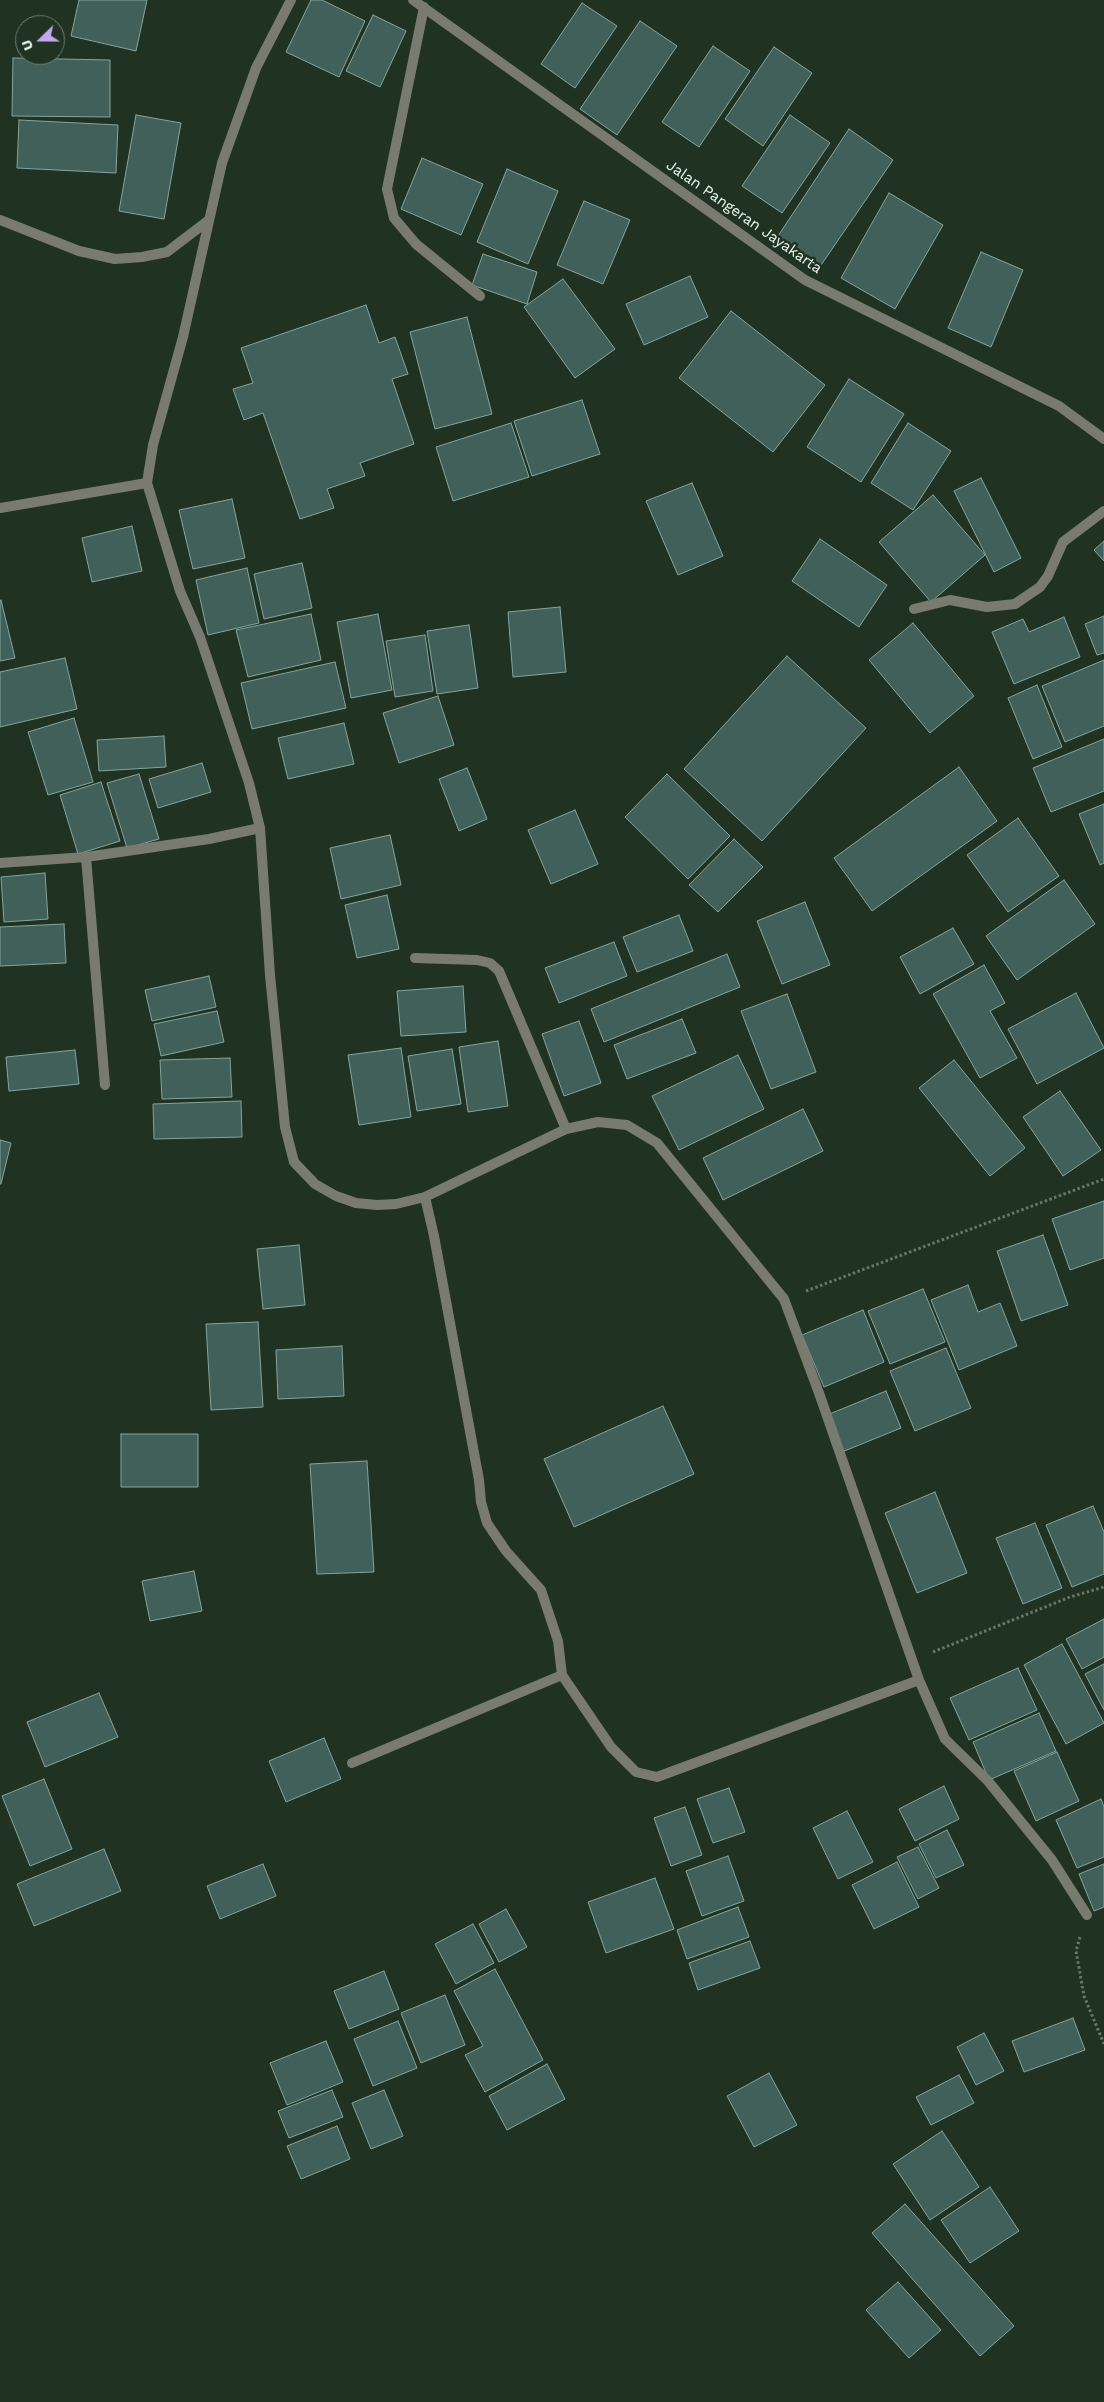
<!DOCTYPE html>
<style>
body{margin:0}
#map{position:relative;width:1104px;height:2402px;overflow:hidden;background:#203322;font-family:"Work Sans",sans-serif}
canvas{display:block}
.north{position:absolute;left:15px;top:15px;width:50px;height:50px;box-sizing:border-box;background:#203322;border:1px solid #708172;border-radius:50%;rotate:248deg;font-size:14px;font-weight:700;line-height:20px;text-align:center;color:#e9f5ea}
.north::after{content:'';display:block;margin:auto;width:18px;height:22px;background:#c7a6f0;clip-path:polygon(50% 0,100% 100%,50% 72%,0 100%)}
</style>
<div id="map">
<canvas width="1104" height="2402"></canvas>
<div class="north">U</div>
</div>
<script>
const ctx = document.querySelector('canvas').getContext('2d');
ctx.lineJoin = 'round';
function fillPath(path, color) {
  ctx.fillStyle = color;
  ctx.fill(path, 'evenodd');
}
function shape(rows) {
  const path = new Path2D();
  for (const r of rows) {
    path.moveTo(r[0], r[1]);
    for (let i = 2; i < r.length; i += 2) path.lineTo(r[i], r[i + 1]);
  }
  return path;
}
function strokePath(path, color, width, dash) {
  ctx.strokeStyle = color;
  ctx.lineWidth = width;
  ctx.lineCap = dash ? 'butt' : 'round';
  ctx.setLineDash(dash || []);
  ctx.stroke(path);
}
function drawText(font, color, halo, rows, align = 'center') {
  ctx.font = font + ' "Work Sans",sans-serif';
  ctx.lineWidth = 5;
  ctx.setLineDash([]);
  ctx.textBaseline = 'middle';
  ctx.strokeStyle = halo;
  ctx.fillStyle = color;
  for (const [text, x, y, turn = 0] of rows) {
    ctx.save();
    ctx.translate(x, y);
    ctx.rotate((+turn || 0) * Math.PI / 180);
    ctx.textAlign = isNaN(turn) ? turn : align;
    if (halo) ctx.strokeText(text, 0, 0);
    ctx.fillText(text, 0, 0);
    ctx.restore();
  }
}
const building = shape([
 [79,0,147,0,136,51,71,36,79,0],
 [311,0,322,0,365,21,339,77,286,52,311,0],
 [582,3,617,26,575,88,541,64,582,3],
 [373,15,406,31,380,87,346,71,373,15],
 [640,21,677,46,617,135,580,109,640,21],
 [713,46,750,71,699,147,662,122,713,46],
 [774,47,812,73,763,146,725,119,774,47],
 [13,58,110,60,110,117,12,116,13,58],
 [136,115,181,123,164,219,119,211,136,115],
 [790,115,830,143,782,213,742,186,790,115],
 [19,120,118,125,116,173,17,168,19,120],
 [849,129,893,160,817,271,774,242,849,129],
 [422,158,483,184,461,235,401,209,422,158],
 [507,169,558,191,528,264,477,242,507,169],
 [889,193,943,225,895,309,841,278,889,193],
 [584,201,630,220,603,284,557,265,584,201],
 [981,252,1023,270,991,347,948,328,981,252],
 [483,254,537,272,527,304,472,285,483,254],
 [690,276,708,317,644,345,626,304,690,276],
 [563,279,615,349,575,378,524,307,563,279],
 [366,305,379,343,395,337,408,374,392,379,414,444,360,463,365,476,327,489,334,508,300,519,263,413,244,420,233,389,253,383,241,348,366,305],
 [731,311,825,385,773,452,679,378,731,311],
 [467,317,492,414,435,429,410,332,467,317],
 [849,379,904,414,861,482,807,447,849,379],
 [582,400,600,454,532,476,514,421,582,400],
 [511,423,529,477,453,501,436,447,511,423],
 [908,423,951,451,913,510,871,483,908,423],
 [981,478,1021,558,994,572,954,491,981,478],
 [692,483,723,556,678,575,646,501,692,483],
 [933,495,985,555,931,602,879,542,933,495],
 [232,499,245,558,193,569,179,510,232,499],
 [132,526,142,571,92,582,82,538,132,526],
 [820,539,887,585,859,627,792,581,820,539],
 [1104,541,1104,561,1094,550,1104,541],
 [302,563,312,608,264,619,254,574,302,563],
 [247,568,259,623,208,635,196,580,247,568],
 [1,600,15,658,0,661,0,601,1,600],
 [560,607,566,672,513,677,508,612,560,607],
 [311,614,321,660,248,677,236,630,311,614],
 [378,614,392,690,351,698,337,622,378,614],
 [1104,616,1104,653,1097,655,1085,624,1104,616],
 [1064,617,1080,657,1014,684,992,632,1023,619,1029,632,1064,617],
 [913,623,974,696,930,733,869,660,913,623],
 [469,625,478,688,437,694,427,631,469,625],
 [425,635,433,691,395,697,386,641,425,635],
 [787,656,866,728,762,841,684,769,787,656],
 [65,658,77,709,0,727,0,672,65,658],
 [1104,660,1104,726,1065,742,1042,686,1104,660],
 [335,662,346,708,252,729,241,683,335,662],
 [1037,685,1062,747,1033,759,1008,698,1037,685],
 [438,696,454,745,399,763,383,713,438,696],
 [74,718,93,782,48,795,28,732,74,718],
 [344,723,354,764,288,779,278,738,344,723],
 [164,736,166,767,99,771,97,740,164,736],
 [1104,739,1104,791,1051,812,1033,768,1104,739],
 [202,763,211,792,158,808,149,779,202,763],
 [959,767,997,821,872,911,834,858,959,767],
 [467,768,487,819,459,831,439,779,467,768],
 [139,774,159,839,127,848,107,783,139,774],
 [667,774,730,836,688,879,625,817,667,774],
 [101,782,120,841,78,854,60,795,101,782],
 [1104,804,1104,863,1100,865,1079,814,1104,804],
 [575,810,598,864,551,884,528,830,575,810],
 [1018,818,1059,876,1008,912,967,855,1018,818],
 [390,835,401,885,341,899,330,848,390,835],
 [734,839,763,867,718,912,689,885,734,839],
 [45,873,48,919,4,922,1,877,45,873],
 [1064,880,1095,924,1017,980,986,936,1064,880],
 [387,895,399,949,357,958,345,905,387,895],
 [805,902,830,965,782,984,757,921,805,902],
 [679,915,693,951,637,972,623,937,679,915],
 [64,924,66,963,0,966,0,927,64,924],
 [953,928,974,964,920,994,900,957,953,928],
 [614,942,627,976,559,1003,545,968,614,942],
 [727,954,740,987,604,1042,591,1009,727,954],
 [984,965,1005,1003,990,1011,1017,1058,980,1078,933,994,984,965],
 [209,976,216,1007,152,1021,145,990,209,976],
 [463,986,466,1032,401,1036,397,991,463,986],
 [1076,993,1104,1048,1037,1084,1008,1029,1076,993],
 [787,994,816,1072,771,1089,741,1011,787,994],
 [217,1011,224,1042,161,1056,154,1024,217,1011],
 [682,1019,696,1053,627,1079,614,1045,682,1019],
 [579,1021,601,1083,564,1096,542,1034,579,1021],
 [498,1041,508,1106,468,1112,459,1047,498,1041],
 [401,1048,411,1117,359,1125,348,1055,401,1048],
 [452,1049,461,1104,417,1111,408,1056,452,1049],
 [75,1050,79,1084,9,1091,6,1057,75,1050],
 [738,1055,764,1109,679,1150,652,1096,738,1055],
 [230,1058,232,1097,162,1099,160,1060,230,1058],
 [954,1060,1025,1148,990,1176,919,1088,954,1060],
 [1060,1091,1101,1150,1063,1176,1023,1117,1060,1091],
 [241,1101,242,1137,154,1139,153,1104,241,1101],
 [803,1109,823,1151,723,1200,703,1158,803,1109],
 [0,1140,11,1143,1,1184,0,1184,0,1140],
 [1104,1201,1104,1258,1070,1270,1052,1219,1104,1201],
 [1043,1235,1068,1305,1021,1321,997,1251,1043,1235],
 [299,1245,305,1305,263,1309,257,1249,299,1245],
 [968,1285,978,1312,1000,1303,1017,1346,959,1370,931,1300,968,1285],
 [923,1289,945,1342,890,1364,868,1311,923,1289],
 [863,1310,884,1362,824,1387,802,1335,863,1310],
 [258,1322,263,1407,211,1410,206,1324,258,1322],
 [342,1346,344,1396,278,1399,276,1350,342,1346],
 [946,1348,971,1408,915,1431,890,1371,946,1348],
 [886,1391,901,1428,842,1452,827,1415,886,1391],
 [663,1406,694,1474,574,1527,544,1459,663,1406],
 [121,1434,198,1434,198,1487,121,1487,121,1434],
 [367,1461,374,1572,317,1574,310,1464,367,1461],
 [935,1492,967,1573,917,1593,885,1513,935,1492],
 [1093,1506,1104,1532,1104,1574,1072,1587,1046,1525,1093,1506],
 [1035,1523,1062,1588,1023,1604,996,1538,1035,1523],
 [194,1571,202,1611,150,1621,142,1581,194,1571],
 [1104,1619,1104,1657,1082,1669,1066,1639,1104,1619],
 [1062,1644,1104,1723,1066,1744,1024,1665,1062,1644],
 [1104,1664,1104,1710,1085,1674,1104,1664],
 [1018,1668,1037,1710,969,1740,950,1698,1018,1668],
 [99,1693,118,1737,45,1767,27,1722,99,1693],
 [1039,1713,1056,1751,989,1780,973,1742,1039,1713],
 [324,1738,341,1779,286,1802,269,1761,324,1738],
 [1057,1752,1079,1801,1036,1821,1014,1771,1057,1752],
 [44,1779,72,1849,30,1866,2,1796,44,1779],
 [944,1786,959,1819,915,1841,899,1809,944,1786],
 [729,1788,745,1832,713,1843,697,1799,729,1788],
 [1101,1799,1104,1807,1104,1857,1077,1868,1056,1820,1101,1799],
 [685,1807,702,1855,671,1866,654,1818,685,1807],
 [847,1811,873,1862,838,1879,813,1828,847,1811],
 [947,1830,964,1865,936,1878,919,1844,947,1830],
 [918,1847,939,1888,918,1899,897,1857,918,1847],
 [104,1849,121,1891,34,1926,17,1884,104,1849],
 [728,1856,744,1901,702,1916,686,1871,728,1856],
 [897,1862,919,1907,874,1929,852,1885,897,1862],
 [263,1864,276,1896,220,1919,207,1886,263,1864],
 [1104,1864,1104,1907,1094,1911,1079,1874,1104,1864],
 [655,1878,674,1929,606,1953,588,1902,655,1878],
 [738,1907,749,1937,687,1959,677,1930,738,1907],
 [506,1909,527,1947,499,1962,479,1924,506,1909],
 [473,1924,494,1963,456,1984,435,1944,473,1924],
 [750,1941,760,1968,698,1990,689,1963,750,1941],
 [495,1969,543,2060,485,2092,465,2055,483,2046,454,1991,495,1969],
 [384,1971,399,2009,349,2029,334,1991,384,1971],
 [445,1995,465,2045,421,2063,401,2013,445,1995],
 [1073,2018,1085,2050,1024,2072,1012,2041,1073,2018],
 [398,2021,417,2068,373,2086,354,2039,398,2021],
 [984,2033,1004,2071,976,2085,957,2047,984,2033],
 [326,2041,343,2082,287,2105,270,2063,326,2041],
 [547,2064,565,2099,507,2130,489,2096,547,2064],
 [769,2073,797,2125,754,2147,727,2096,769,2073],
 [959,2075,974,2103,931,2125,916,2097,959,2075],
 [332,2090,343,2117,289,2138,278,2111,332,2090],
 [384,2090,403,2136,371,2149,352,2103,384,2090],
 [337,2126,350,2159,301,2179,287,2146,337,2126],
 [942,2131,979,2187,930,2220,893,2164,942,2131],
 [990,2187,1019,2231,970,2263,941,2220,990,2187],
 [905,2204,1014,2326,980,2356,872,2233,905,2204],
 [898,2282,941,2330,909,2358,866,2310,898,2282]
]);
fillPath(building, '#416059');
strokePath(building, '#84a59d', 1);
strokePath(shape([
 [806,1291,1104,1179],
 [933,1652,1070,1597,1104,1587],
 [1080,1937,1076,1951,1084,1996,1104,2044]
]), '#677768', 3, [2.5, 2.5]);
strokePath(shape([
 [291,0,256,68,222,163,183,337,153,445,147,483,180,591,200,637,249,783,260,828,270,975,285,1127,294,1162,315,1184,336,1196,356,1203,377,1205,396,1204,425,1197,566,1129,598,1122,627,1125,657,1143,784,1299,819,1393,919,1680,945,1739,988,1781,1052,1860,1087,1915],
 [413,0,805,280,1059,406,1104,439],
 [424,7,387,189,394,218,416,244,480,296],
 [0,220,79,251,115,259,142,257,167,252,209,220],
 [0,508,147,483],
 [914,609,950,600,987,607,1015,604,1040,587,1048,576,1063,542,1104,511],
 [86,857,105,1085],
 [0,863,86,857,209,839,260,828],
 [415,958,477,960,490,963,499,971,566,1129],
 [425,1197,434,1236,479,1480,481,1502,487,1523,506,1551,541,1590,558,1641,562,1675,611,1747,636,1772,657,1777,919,1680],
 [352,1763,562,1675]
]), '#797b70', 10);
drawText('15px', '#e9f5ea', '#203322', [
 ["Jalan Pangeran Jayakarta",744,217,35]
]);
</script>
